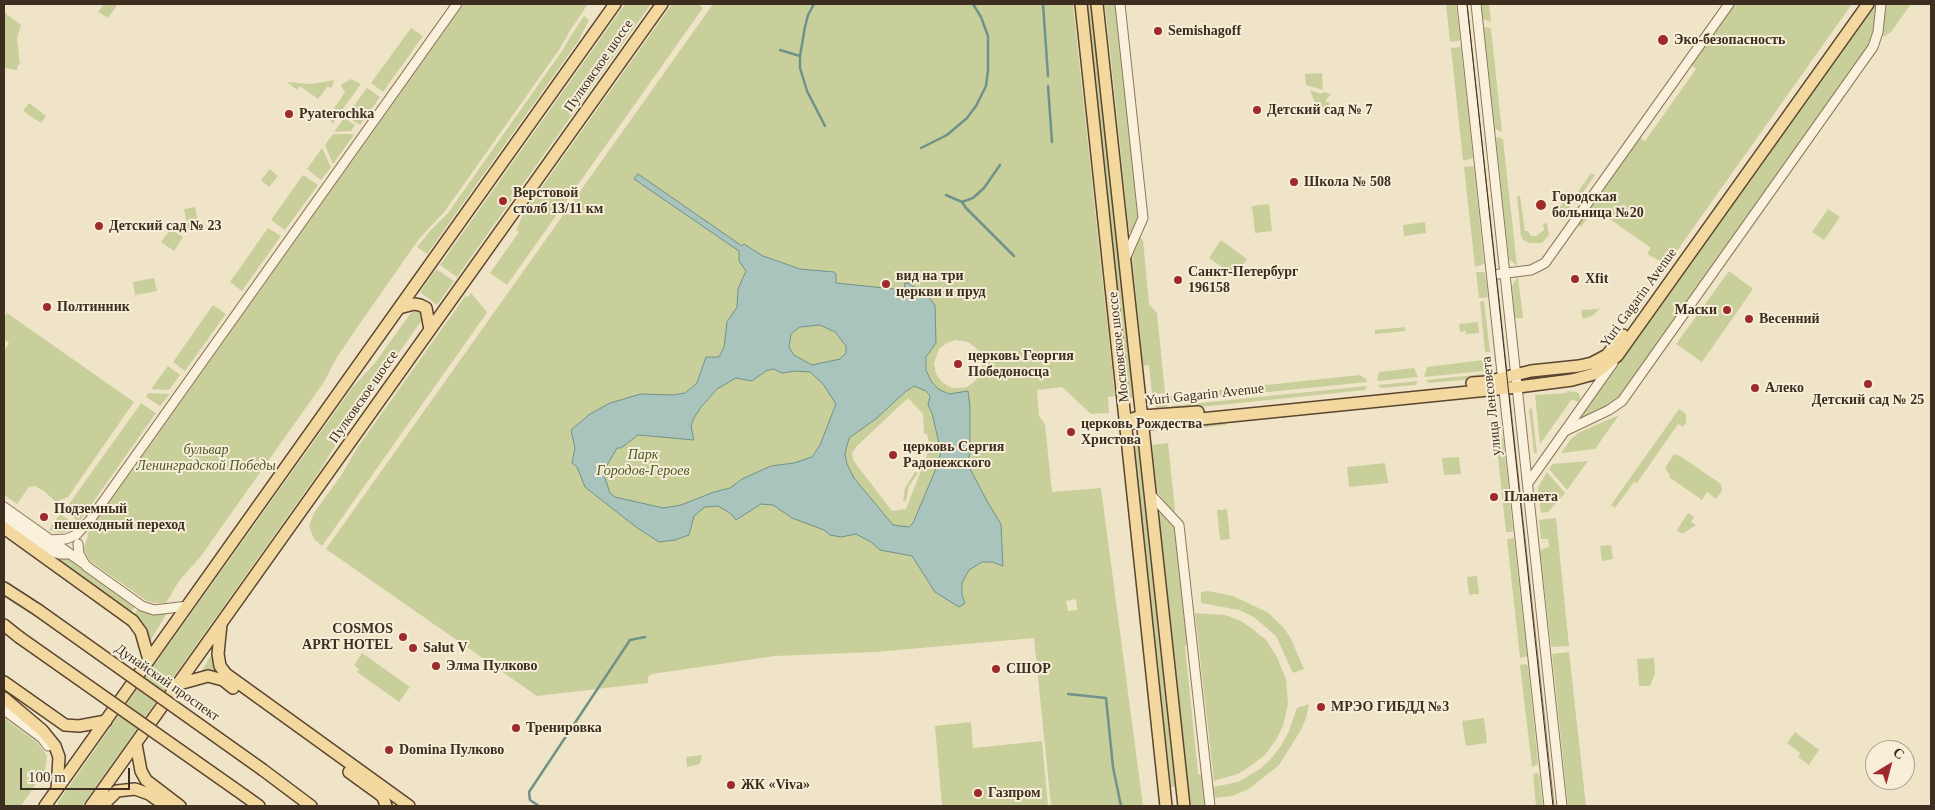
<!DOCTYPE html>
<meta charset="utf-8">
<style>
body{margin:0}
#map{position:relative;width:1935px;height:810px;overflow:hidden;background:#f0e4c8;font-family:"Times New Roman",serif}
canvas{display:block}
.frame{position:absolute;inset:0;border:5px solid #3d2e20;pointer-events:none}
.north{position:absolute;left:1865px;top:740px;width:50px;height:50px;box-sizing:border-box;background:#f7eed8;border:1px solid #ada18e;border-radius:50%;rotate:37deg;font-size:14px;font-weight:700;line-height:20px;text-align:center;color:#3d2e20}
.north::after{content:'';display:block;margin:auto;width:18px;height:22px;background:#9e2a2b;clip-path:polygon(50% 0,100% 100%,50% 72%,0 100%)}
.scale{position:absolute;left:20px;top:768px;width:110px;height:22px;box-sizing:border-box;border:2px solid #3d2e20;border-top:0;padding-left:6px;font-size:15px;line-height:18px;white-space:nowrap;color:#3d2e20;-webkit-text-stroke:4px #f7eed8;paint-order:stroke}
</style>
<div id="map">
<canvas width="1935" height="810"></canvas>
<div class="frame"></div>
<div class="north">С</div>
<div class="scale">100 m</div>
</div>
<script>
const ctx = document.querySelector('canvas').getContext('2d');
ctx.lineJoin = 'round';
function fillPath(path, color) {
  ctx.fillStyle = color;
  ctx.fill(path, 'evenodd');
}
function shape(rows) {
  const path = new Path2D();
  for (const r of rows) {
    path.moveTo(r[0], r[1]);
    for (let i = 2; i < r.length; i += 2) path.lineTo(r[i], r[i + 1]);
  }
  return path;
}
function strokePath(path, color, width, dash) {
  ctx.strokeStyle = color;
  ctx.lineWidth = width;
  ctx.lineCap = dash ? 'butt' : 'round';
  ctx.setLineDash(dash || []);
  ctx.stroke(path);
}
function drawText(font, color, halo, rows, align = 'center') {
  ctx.font = font + ' "Times New Roman",serif';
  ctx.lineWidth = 4;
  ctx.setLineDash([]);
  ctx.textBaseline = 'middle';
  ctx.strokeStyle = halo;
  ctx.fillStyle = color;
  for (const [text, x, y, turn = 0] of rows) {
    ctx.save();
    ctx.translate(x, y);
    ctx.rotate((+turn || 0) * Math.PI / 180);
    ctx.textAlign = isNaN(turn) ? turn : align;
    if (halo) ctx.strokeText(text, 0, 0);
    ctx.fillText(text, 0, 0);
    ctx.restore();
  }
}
fillPath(shape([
 [104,4,118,4,108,18,98,12],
 [464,4,588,4,571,29,559,50,445,211,419,239,370,309,337,357,324,382,201,556,179,581,166,603,154,603,147,601,91,562,84,551,85,544,88,536,87,534],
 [625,4,651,4,457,277,440,265],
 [672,4,698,4,703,8,507,285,490,273,519,232,516,230,524,212],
 [713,4,1073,4,1115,396,1108,397,1109,413,1091,414,1062,387,1037,390,1039,416,1045,424,1052,492,1101,488,1143,806,1051,806,1034,638,875,652,775,656,652,674,648,677,648,683,537,696,326,549],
 [956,340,968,342,976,348,982,358,982,364,979,376,975,381,967,387,959,388,952,388,943,383,936,374,934,363,939,349,947,343],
 [908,398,923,414,924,434,927,434,930,447,906,509,892,511,853,460,852,453,857,446],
 [1076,599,1077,610,1068,611,1066,601],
 [1086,4,1091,4,1133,398,1129,398],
 [1105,4,1118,4,1140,214,1131,233,1129,231],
 [1446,4,1456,4,1460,39,1459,41,1450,42],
 [1481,4,1489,4,1491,22,1483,19],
 [1733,4,1852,4,1669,262,1664,263,1647,254,1651,248,1594,208,1581,227,1576,224,1639,137,1645,141,1696,69,1690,64],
 [1885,4,1911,4,1891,32,1883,37],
 [1875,5,1875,25,1867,50,1620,397,1611,404,1582,417,1583,413,1872,6],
 [4,12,21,25,17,38,20,65,18,65,17,70,4,68],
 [584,16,589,20,579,40,427,254,417,247,431,230,448,213,562,51,572,34],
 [1485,27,1491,28,1502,132,1495,129,1484,28],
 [411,28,423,36,383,92,371,83],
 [1459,47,1461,47,1473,158,1463,161,1451,48],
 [1322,73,1323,90,1306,85,1305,74],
 [351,79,361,84,332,124,329,116,345,92,341,86,342,84],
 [334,80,331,89,328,86,318,99,300,86,297,90,287,82,312,84],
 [367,88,380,97,360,125,346,116],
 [1310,90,1321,94,1323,92,1331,94,1325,101,1330,103,1328,109,1323,107,1322,110,1318,111],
 [29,103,46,116,41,123,23,111],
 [344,118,355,125,351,131,334,132],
 [333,134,352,134,354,135,333,164,325,145],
 [1498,137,1503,139,1517,266,1509,259,1496,138],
 [322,148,331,167,321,180,307,169],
 [1471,166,1474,167,1484,264,1475,267,1464,167],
 [270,169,278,176,269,187,261,180],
 [1591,173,1595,175,1578,200,1573,202,1561,220,1554,215,1569,193,1575,196],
 [303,175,318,185,285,230,271,220],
 [1517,196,1520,196,1525,231,1528,231,1531,236,1536,236,1544,230,1543,224,1547,223,1549,235,1542,243,1530,243,1523,240,1521,236],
 [1269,204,1272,231,1255,233,1252,206],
 [195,207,199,229,188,231,184,209],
 [1828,209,1840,217,1824,240,1812,232],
 [1425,222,1426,233,1404,236,1403,225],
 [268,228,281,236,242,291,230,282],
 [171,229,183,237,174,251,161,242],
 [1140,237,1143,240,1149,304,1157,313,1165,393,1152,395,1149,365,1143,366,1132,256,1138,238],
 [1221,240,1247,259,1235,276,1209,258],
 [436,269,454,281,437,305,420,292],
 [1729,271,1753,289,1702,362,1676,344],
 [1476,272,1483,272,1485,273,1488,297,1479,298],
 [1518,277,1523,318,1515,318,1512,286],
 [154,278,157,291,135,295,133,282],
 [471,293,487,312,486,314,322,546,314,539,309,526,314,513,342,474,357,448,466,295,468,297],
 [1484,301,1490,352,1485,352,1480,302],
 [1604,303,1594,315,1583,319,1581,310,1598,309],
 [213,305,226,314,185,371,173,362],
 [415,310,420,312,422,320,352,419,317,475,82,806,58,806,58,802,150,671,352,388,374,364,410,314],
 [7,313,134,402,68,497,60,500,58,504,44,491,35,486,29,487,17,504,4,495,4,351,9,343,4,339,4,317],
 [1478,322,1479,333,1466,334,1466,331,1460,332,1459,324],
 [1405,327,1405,331,1375,334,1375,330],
 [1483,360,1484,371,1424,377,1427,367],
 [168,366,180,375,169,390,151,389],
 [1414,368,1418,377,1377,381,1379,372],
 [1484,374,1484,378,1429,383,1426,380],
 [1360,375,1366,379,1367,382,1170,402,1170,397,1172,395],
 [1418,381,1416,385,1381,388,1378,385],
 [1367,386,1365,390,1171,410,1171,406],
 [1567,391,1577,392,1580,395,1580,400,1577,402,1572,399,1540,444,1535,395,1567,393],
 [148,393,170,394,160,406,146,397],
 [1166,398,1168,410,1156,412,1155,400],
 [141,403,156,413,79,522,64,511],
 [1532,408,1537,453,1534,453,1529,409],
 [1679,409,1686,414,1686,422,1683,427,1678,424,1637,483,1634,482,1615,508,1611,505],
 [1619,415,1595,449,1561,453,1571,439,1578,433],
 [1224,421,1226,425,1182,430,1182,425],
 [1495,428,1497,428,1498,439,1503,438,1513,530,1511,532,1506,532],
 [1168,443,1175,510,1174,514,1157,492,1152,445],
 [1134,446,1138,446,1175,787,1171,787],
 [1674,454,1680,456,1721,484,1722,491,1716,499,1707,492,1702,500,1669,477,1670,475,1665,468],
 [1459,457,1461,474,1444,475,1442,458],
 [1588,461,1567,490,1549,469,1553,464],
 [1385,463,1388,483,1349,487,1347,467],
 [915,472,918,473,909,486,906,501,903,501,905,488],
 [1547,472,1565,493,1548,512,1541,513,1538,487],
 [1227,509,1230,539,1220,540,1217,510],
 [1163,513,1175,529,1178,537,1190,644,1185,646,1198,774,1204,776,1207,806,1191,806,1159,516,1161,513],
 [1688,513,1694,517,1691,522,1696,525,1682,534,1677,530],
 [60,514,77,525,74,528,62,533,49,530],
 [1556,518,1569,646,1553,647,1551,646,1540,550,1549,547,1548,539,1541,539,1539,520],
 [1514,538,1527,656,1520,658,1507,539],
 [1611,545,1613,559,1602,561,1600,546],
 [66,556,136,605,130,613,55,560],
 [1477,576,1479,594,1469,595,1467,577],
 [1208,591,1233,596,1267,612,1283,627,1290,637,1304,669,1293,673,1276,636,1254,617,1239,610,1201,603,1201,592],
 [139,607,167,613,149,643,134,615],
 [1195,613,1225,615,1241,621,1250,627,1266,640,1277,657,1286,679,1288,704,1283,726,1276,740,1265,755,1249,767,1238,774,1214,781],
 [213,652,223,676,201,672],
 [1569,652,1586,806,1568,806,1552,654],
 [362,653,410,687,399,702,357,672,359,669,354,665],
 [1654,658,1655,674,1650,686,1639,686,1637,659],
 [1526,664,1528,666,1538,764,1532,767,1520,665],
 [1309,704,1306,718,1301,730,1279,765,1249,789,1232,796,1215,798,1213,787,1238,782,1260,769,1270,760,1281,746,1289,731,1297,708],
 [4,718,38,743,47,756,45,771,21,806,4,806],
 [1484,718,1487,743,1466,746,1462,721],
 [971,722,973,748,1042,741,1048,806,942,806,935,726],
 [1795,732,1819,750,1809,765,1798,757,1800,753,1787,743],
 [702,755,700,764,687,767,686,757],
 [1537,773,1539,774,1543,806,1536,806,1533,774]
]), '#c9cf9b');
const water = shape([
 [638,174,742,246,744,244,763,256,800,269,834,272,836,274,836,283,904,290,905,283,908,283,927,295,935,305,936,343,926,357,926,370,931,381,938,389,949,394,968,391,970,407,970,453,967,463,987,501,1001,524,1003,566,992,562,982,562,969,570,962,583,962,595,965,603,959,607,935,592,912,556,880,550,871,542,856,534,841,537,830,535,824,530,792,518,773,505,761,504,736,520,730,513,718,506,705,507,694,516,689,535,675,540,659,542,636,527,585,487,577,467,572,463,575,448,571,430,590,414,610,403,641,394,673,395,685,393,697,383,706,357,719,357,724,347,727,322,737,307,738,289,746,271,739,261,739,251,634,179,638,174],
 [820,325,835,332,846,346,846,353,840,359,812,365,794,355,789,347,791,334,800,327,820,325],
 [773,369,782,373,796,371,810,372,823,384,836,404,820,445,812,457,794,463,771,466,742,479,730,488,714,492,681,505,663,508,615,497,610,493,604,475,606,467,617,448,621,448,638,435,694,440,691,426,694,418,701,407,717,389,736,378,752,381,766,371,773,369],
 [914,386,926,391,930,396,928,405,932,413,941,452,935,471,913,523,909,527,893,525,854,478,847,464,845,454,849,438,877,418,905,392,914,386]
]);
fillPath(water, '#a9c4bc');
strokePath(water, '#6f938a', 1);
strokePath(shape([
 [814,4,808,15,805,27,800,56,800,68,807,91,825,126],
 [1043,4,1048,76],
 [780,50,800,56],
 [1048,86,1052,142],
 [921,148,947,135,967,118,976,106,986,86,988,70,988,36,981,17,973,4],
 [946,195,962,202,973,198,984,188,1000,165],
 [962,202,966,208,1014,256],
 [1068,694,1106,698,1113,767,1121,806],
 [539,806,530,800,529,792,630,640,645,637]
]), '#6f938a', 2.5);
const minor = shape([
 [1120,4,1143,218,1125,259],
 [1462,4,1549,806],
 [1476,4,1562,806],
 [1499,274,1531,270,1545,263,1729,4],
 [1565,431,1609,410,1622,401,1873,47,1878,32,1881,4],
 [1528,483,1613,363],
 [1150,494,1179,525,1210,806],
 [4,507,83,563],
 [4,517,52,552,59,554,68,554],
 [49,540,66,539,76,535,90,520,457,4],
 [78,544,79,554,86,566,142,606,154,610,188,606],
 [4,710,42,738,48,746]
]);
const major = shape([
 [1081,4,1166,806],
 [1097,4,1184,806],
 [399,308,414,304,420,305,426,308,430,330],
 [1472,383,1486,382,1531,371,1579,366,1592,363,1607,355,1623,335],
 [1129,420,1142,416,1198,412],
 [1125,421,1143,424,1171,422,1518,387,1572,380,1594,374,1617,356,1868,4],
 [4,528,133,621,141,632,149,660],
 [4,588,38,610],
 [221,624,218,654,220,666,226,674,409,806],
 [4,625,19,637],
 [4,682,65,725,79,726,106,721],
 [179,684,208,676,223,680,233,688],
 [4,698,42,730,55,746,59,757,57,789],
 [136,744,141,771,146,780,180,806],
 [263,770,311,806],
 [349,772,378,793,383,797,386,806],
 [245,796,259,806],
 [45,806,615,4],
 [91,806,662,4],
 [102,806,117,791,135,789,149,794,166,806]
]);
strokePath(minor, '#8d765c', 11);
strokePath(major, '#5b4430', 14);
strokePath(minor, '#faf1dc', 9);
strokePath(major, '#f3d9a0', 11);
strokePath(shape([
 [1467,4,1553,806]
]), '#3d2e20', 1);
const majorBridge = shape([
 [38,610,263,770],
 [19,637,245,796]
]);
strokePath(majorBridge, '#5b4430', 14, []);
strokePath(majorBridge, '#f3d9a0', 11);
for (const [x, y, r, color] of [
 [1158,31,5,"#9e2a2b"],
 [1663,40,6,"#9e2a2b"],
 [1257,110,5,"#9e2a2b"],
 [289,114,5,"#9e2a2b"],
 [1294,182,5,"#9e2a2b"],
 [503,201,5,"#9e2a2b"],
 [1541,205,6,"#9e2a2b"],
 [99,226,5,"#9e2a2b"],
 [1575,279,5,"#9e2a2b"],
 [1178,280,5,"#9e2a2b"],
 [886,284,5,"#9e2a2b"],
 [47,307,5,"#9e2a2b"],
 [1727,310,5,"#9e2a2b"],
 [1749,319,5,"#9e2a2b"],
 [958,364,5,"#9e2a2b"],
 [1868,384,5,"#9e2a2b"],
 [1755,388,5,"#9e2a2b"],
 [1071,432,5,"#9e2a2b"],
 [893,455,5,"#9e2a2b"],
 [1494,497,5,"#9e2a2b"],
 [44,517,5,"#9e2a2b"],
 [403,637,5,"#9e2a2b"],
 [413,648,5,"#9e2a2b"],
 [436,666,5,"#9e2a2b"],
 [996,669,5,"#9e2a2b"],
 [1321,707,5,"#9e2a2b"],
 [516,728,5,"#9e2a2b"],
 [389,750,5,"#9e2a2b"],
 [731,785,5,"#9e2a2b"],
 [978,793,5,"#9e2a2b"]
]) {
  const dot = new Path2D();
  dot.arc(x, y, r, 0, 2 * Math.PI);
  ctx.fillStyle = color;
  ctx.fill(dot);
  strokePath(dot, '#f7eed8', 2);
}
drawText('bold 14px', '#3d2e20', '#f7eed8', [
 ["Semishagoff",1168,31],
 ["Эко-безопасность",1674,40],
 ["Детский сад № 7",1267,110],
 ["Pyaterochka",299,114],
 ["Школа № 508",1304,182],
 ["Верстовой",513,193],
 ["столб 13/11 км",513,209],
 ["Городская",1552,197],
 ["больница №20",1552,213],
 ["Детский сад № 23",109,226],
 ["Санкт-Петербург",1188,272],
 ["196158",1188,288],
 ["вид на три",896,276],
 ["церкви и пруд",896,292],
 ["Xfit",1585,279],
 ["Полтинник",57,307],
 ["Маски",1717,310,"right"],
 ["Весенний",1759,319],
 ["церковь Георгия",968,356],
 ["Победоносца",968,372],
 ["Алеко",1765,388],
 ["Детский сад № 25",1868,400,"center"],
 ["церковь Рождества",1081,424],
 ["Христова",1081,440],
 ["церковь Сергия",903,447],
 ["Радонежского",903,463],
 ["Планета",1504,497],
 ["Подземный",54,509],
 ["пешеходный переход",54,525],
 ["COSMOS",393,629,"right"],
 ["APRT HOTEL",393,645,"right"],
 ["Salut V",423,648],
 ["Элма Пулково",446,666],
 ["СШОР",1006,669],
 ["МРЭО ГИБДД №3",1331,707],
 ["Тренировка",526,728],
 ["Domina Пулково",399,750],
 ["ЖК «Viva»",741,785],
 ["Газпром",988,793]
], 'left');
drawText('14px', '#3d2e20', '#f7eed8', [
 ["Пулковское шоссе",599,66,-55],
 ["Yuri Gagarin Avenue",1639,298,-54],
 ["Московское шоссе",1119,347,-96],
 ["Yuri Gagarin Avenue",1205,395,-6],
 ["Пулковское шоссе",364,397,-55],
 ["улица Ленсовета",1492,406,-96],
 ["Дунайский проспект",167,683,35]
]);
drawText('italic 14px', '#4d5a26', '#f7eed8', [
 ["бульвар",206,450],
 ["Ленинградской Победы",206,466],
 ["Парк",643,455],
 ["Городов-Героев",643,471]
]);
</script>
